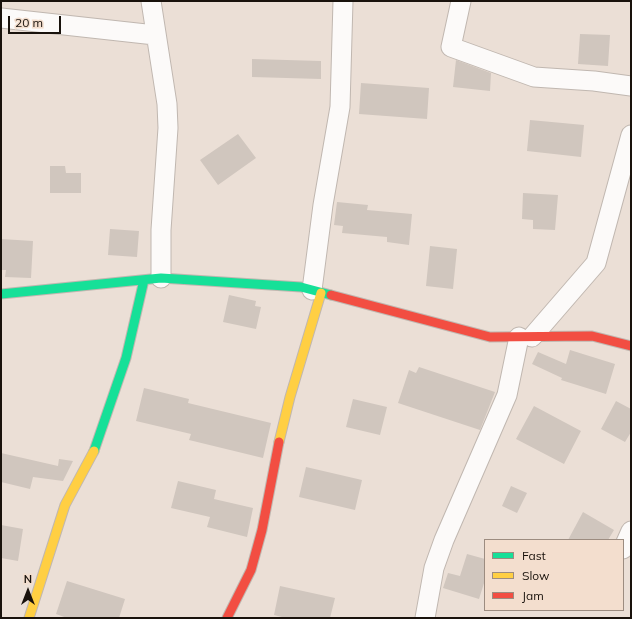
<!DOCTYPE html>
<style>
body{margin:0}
#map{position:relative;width:632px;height:619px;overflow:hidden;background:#ebdfd6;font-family:Mulish,sans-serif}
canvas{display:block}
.frame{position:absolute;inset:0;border:2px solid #19120c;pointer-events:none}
.legend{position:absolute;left:484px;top:539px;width:140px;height:72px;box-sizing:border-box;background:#f3dece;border:1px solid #9c8c80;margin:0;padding:5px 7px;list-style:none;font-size:12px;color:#19120c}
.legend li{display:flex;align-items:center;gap:8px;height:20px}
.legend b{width:20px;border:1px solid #9c8c80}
.north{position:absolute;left:8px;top:571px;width:40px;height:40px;-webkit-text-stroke:3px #f3dece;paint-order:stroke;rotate:0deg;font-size:11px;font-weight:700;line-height:16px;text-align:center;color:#19120c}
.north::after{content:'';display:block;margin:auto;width:14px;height:18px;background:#19120c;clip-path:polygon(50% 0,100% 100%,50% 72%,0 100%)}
.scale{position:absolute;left:8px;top:16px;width:53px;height:18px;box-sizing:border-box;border:2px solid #19120c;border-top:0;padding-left:5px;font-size:12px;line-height:14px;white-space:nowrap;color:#19120c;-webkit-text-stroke:3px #f3dece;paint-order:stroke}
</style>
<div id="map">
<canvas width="632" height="619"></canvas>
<div class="frame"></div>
<ul class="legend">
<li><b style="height:5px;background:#16e098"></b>Fast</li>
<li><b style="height:5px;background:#ffcf43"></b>Slow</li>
<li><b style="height:5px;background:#f24e42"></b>Jam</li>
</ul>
<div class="north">N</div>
<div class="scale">20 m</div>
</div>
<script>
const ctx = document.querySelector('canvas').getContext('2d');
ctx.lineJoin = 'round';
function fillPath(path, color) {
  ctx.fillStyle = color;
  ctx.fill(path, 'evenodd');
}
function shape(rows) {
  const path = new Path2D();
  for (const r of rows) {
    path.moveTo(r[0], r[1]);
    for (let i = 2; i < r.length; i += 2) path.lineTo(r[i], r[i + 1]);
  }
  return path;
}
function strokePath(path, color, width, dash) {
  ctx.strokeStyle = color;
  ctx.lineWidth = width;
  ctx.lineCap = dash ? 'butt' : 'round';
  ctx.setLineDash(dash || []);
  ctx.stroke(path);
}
fillPath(shape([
 [580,34,610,35,608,66,578,64],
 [252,59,321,61,321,79,252,77],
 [456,60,491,73,490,91,453,87],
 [361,83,429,88,427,119,359,114],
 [530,120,584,125,581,157,527,151],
 [238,134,256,158,218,185,200,160],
 [50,166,65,166,66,173,81,173,81,193,50,193],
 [523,193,558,195,555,230,533,229,533,220,522,219],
 [337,202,368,205,367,210,412,214,409,245,387,242,387,237,342,233,343,226,334,225],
 [110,229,139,231,137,257,108,255],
 [1,239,33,241,31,278,5,277,6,270,1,270],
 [430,246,457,249,453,289,426,286],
 [229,295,256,301,255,306,261,307,256,329,223,322],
 [570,350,615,364,606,394,561,380,562,378,532,364,538,352,566,364],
 [419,367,495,392,480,430,398,403,409,370,416,373],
 [144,388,189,399,188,403,271,423,263,458,189,440,191,434,136,421],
 [353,399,387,407,380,435,346,427],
 [616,401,631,409,631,432,625,442,601,429],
 [534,406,581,431,564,464,516,439],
 [1,453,58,466,59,459,73,461,63,481,33,477,30,489,1,482],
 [306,467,362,480,355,510,299,497],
 [178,481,216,490,214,499,253,508,247,537,207,527,210,517,171,508],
 [511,486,527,493,517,513,502,506],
 [583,512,614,530,608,540,568,540],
 [1,525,23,529,18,561,1,558],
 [467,554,485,559,485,580,479,599,443,588,448,573,460,576],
 [67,581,125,599,119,618,67,618,56,614],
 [280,586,335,598,330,618,286,618,274,615]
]), '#d0c6be');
const street = shape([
 [151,1,167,104,168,128,161,230,161,278],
 [461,1,451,47,534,77,594,81,631,86],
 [1,18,155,35],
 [312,290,323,205,340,107,343,1],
 [532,337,596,263,631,135],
 [623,549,631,531],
 [425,618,434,568,444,540,507,395,519,337]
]);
const fast = shape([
 [1,294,161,278,301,287,331,295],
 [94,451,126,358,144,280]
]);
const slow = shape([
 [279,442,290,397,321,293],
 [29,618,65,505,94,451]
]);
const jam = shape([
 [331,295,490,337,592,336,631,346],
 [227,618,251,570,262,530,279,442]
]);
strokePath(street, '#c0b7b0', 21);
strokePath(fast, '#c0b7b0', 11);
strokePath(slow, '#c0b7b0', 11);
strokePath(jam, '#c0b7b0', 11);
strokePath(street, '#fcfaf9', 19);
strokePath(fast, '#16e098', 9);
strokePath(slow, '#ffcf43', 9);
strokePath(jam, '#f24e42', 9);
</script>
